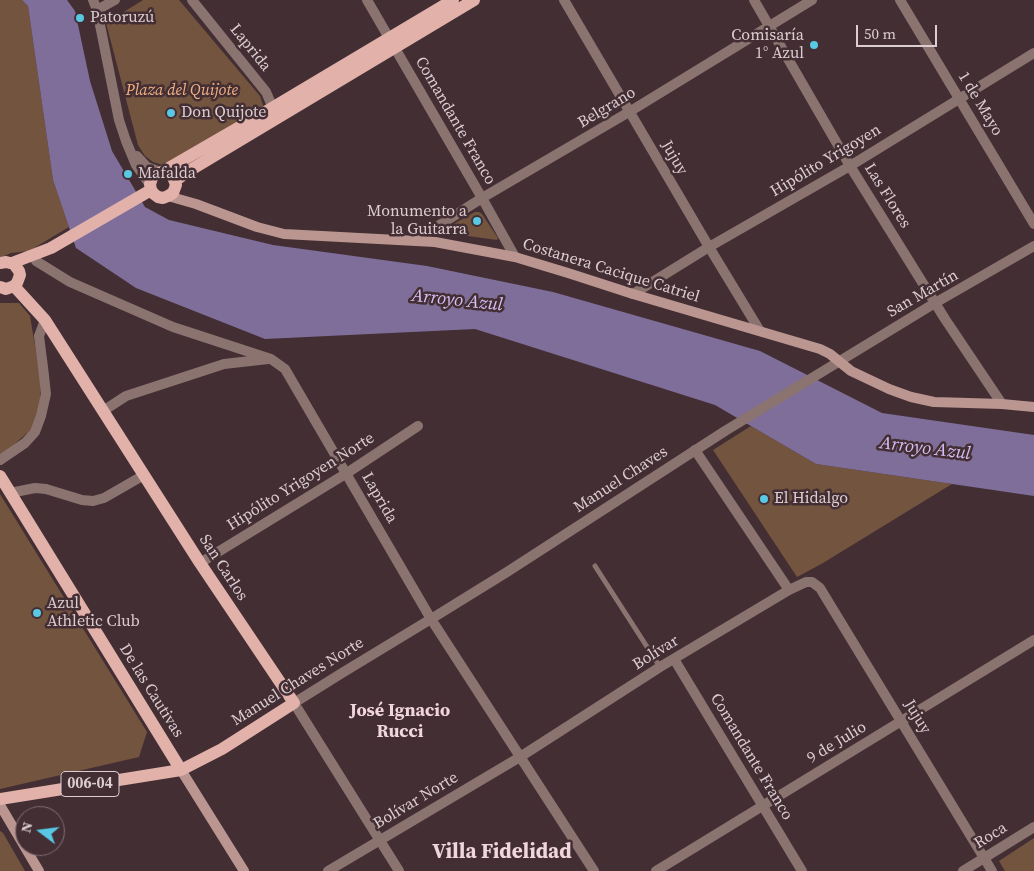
<!DOCTYPE html>
<meta charset="utf-8">
<style>
body{margin:0}
#map{position:relative;width:1034px;height:871px;overflow:hidden;background:#432e34;font-family:"Source Serif 4",serif}
canvas{display:block}
.north{position:absolute;left:15px;top:806px;width:50px;height:50px;box-sizing:border-box;background:#432e34;border:1px solid #806e73;border-radius:50%;rotate:285deg;font-size:14px;font-weight:700;line-height:20px;text-align:center;color:#dbcdd1}
.north::after{content:'';display:block;margin:auto;width:18px;height:22px;background:#59c8e4;clip-path:polygon(50% 0,100% 100%,50% 72%,0 100%)}
.scale{position:absolute;left:856px;top:25px;width:81px;height:22px;box-sizing:border-box;border:2px solid #dbcdd1;border-top:0;padding-left:6px;font-size:15px;line-height:18px;white-space:nowrap;color:#dbcdd1;-webkit-text-stroke:4px #432e34;paint-order:stroke}
</style>
<div id="map">
<canvas width="1034" height="871"></canvas>
<div class="north">N</div>
<div class="scale">50 m</div>
</div>
<script>
const ctx = document.querySelector('canvas').getContext('2d');
ctx.lineJoin = 'round';
function fillPath(path, color) {
  ctx.fillStyle = color;
  ctx.fill(path, 'evenodd');
}
function shape(rows) {
  const path = new Path2D();
  for (const r of rows) {
    path.moveTo(r[0], r[1]);
    for (let i = 2; i < r.length; i += 2) path.lineTo(r[i], r[i + 1]);
  }
  return path;
}
function strokePath(path, color, width, dash) {
  ctx.strokeStyle = color;
  ctx.lineWidth = width;
  ctx.lineCap = dash ? 'butt' : 'round';
  ctx.setLineDash(dash || []);
  ctx.stroke(path);
}
function drawText(font, color, halo, rows, align = 'center') {
  ctx.font = font + ' "Source Serif 4",serif';
  ctx.lineWidth = 5;
  ctx.setLineDash([]);
  ctx.textBaseline = 'middle';
  ctx.strokeStyle = halo;
  ctx.fillStyle = color;
  for (const [text, x, y, turn = 0] of rows) {
    ctx.save();
    ctx.translate(x, y);
    ctx.rotate((+turn || 0) * Math.PI / 180);
    ctx.textAlign = isNaN(turn) ? turn : align;
    if (halo) ctx.strokeText(text, 0, 0);
    ctx.fillText(text, 0, 0);
    ctx.restore();
  }
}
fillPath(shape([
 [0,0,22,0,28,6,53,180,69,227,29,251,11,253,0,258],
 [143,0,179,0,260,96,264,108,163,165,153,162,145,156,138,145,106,23],
 [475,212,479,212,482,214,498,238,497,240,439,232],
 [0,303,19,303,30,316,41,382,40,411,34,427,11,447,0,455],
 [751,426,816,464,952,484,823,563,797,577,713,450],
 [0,494,147,732,139,757,0,789],
 [0,831,3,833,25,871,0,871],
 [1034,838,1034,871,1005,871,999,861]
]), '#73543f');
fillPath(shape([
 [22,0,67,0,75,11,90,81,112,151,145,207,169,220,273,245,427,266,553,292,760,351,882,413,1034,435,1034,496,816,464,715,405,475,329,265,339,136,288,76,248,53,180,28,6]
]), '#7f6e99');
strokePath(shape([
 [595,566,660,667]
]), '#8b7370', 5);
strokePath(shape([
 [93,0,97,10,119,120,126,141,136,165,150,185],
 [192,0,266,92,273,108,277,113],
 [367,0,482,198,515,257],
 [564,0,709,247,760,331],
 [754,0,850,166,945,319,1002,404],
 [900,0,1034,224],
 [97,10,115,0],
 [137,156,147,167,160,172],
 [416,240,482,198,629,112,812,0],
 [36,261,70,282,173,327,271,359,285,369,431,619,594,871],
 [103,411,126,396,224,364,268,359],
 [695,450,789,590],
 [0,460,25,443,35,432,41,416,46,394,43,367,39,336,45,320],
 [10,493,35,488,46,489,82,500,93,501,104,498,144,475],
 [200,563,347,473,418,426],
 [674,659,802,871],
 [294,703,399,871],
 [328,871,520,757,660,667,789,590,806,582,812,582,820,588,992,871],
 [656,871,1034,640],
 [963,871,1034,827]
]), '#8b7370', 10);
strokePath(shape([
 [633,294,709,247,850,166,1034,53],
 [294,703,342,673,431,619,507,572,725,431,935,303,1034,246]
]), '#8b7370', 10);
strokePath(shape([
 [168,196,196,204,257,227,284,234,435,242,515,257,568,273,633,294,820,349,830,354,851,371,889,389,911,397,934,402,1002,404,1034,407],
 [181,770,244,871],
 [0,805,39,871]
]), '#bb9691', 10);
strokePath(shape([
 [162,172,170,174,173,177,176,185,173,193,168,196,163,198,158,197,154,194,151,190,150,184,152,178,155,174,162,172,257,117,453,0],
 [175,181,187,172,474,0],
 [0,263,6,262,14,264,19,271,20,275,17,283,14,286,6,289,0,287],
 [12,263,51,248,151,190],
 [0,476,181,770],
 [0,799,181,770,222,749,294,703,200,563,45,320,14,286]
]), '#e1b1aa', 12);
for (const [x, y, r, color] of [
 [80,18,5,"#59c8e4"],
 [814,45,5,"#59c8e4"],
 [171,113,5,"#59c8e4"],
 [128,174,5,"#59c8e4"],
 [477,221,5,"#59c8e4"],
 [764,499,5,"#59c8e4"],
 [37,613,5,"#59c8e4"]
]) {
  const dot = new Path2D();
  dot.arc(x, y, r, 0, 2 * Math.PI);
  ctx.fillStyle = color;
  ctx.fill(dot);
  strokePath(dot, '#432e34', 2);
}
for (const [x, y, w] of [
 [90,784,58]
]) {
  const box = new Path2D();
  box.roundRect(x - w / 2, y - 12.5, w, 25, 4);
  ctx.fillStyle = '#432e34';
  ctx.fill(box);
  strokePath(box, '#dbcdd1', 1);
}
drawText('bold 15px', '#dbcdd1', null, [
 ["006-04",90,784]
]);
drawText('16px', '#dbcdd1', '#432e34', [
 ["Patoruzú",90,18],
 ["Comisaría",804,36,"right"],
 ["1° Azul",804,54,"right"],
 ["Don Quijote",181,113],
 ["Mafalda",138,174],
 ["Monumento a",467,212,"right"],
 ["la Guitarra",467,230,"right"],
 ["El Hidalgo",774,499],
 ["Azul",47,604],
 ["Athletic Club",47,622]
], 'left');
drawText('16px', '#dbcdd1', '#432e34', [
 ["Laprida",250,48,51],
 ["1 de Mayo",980,104,59],
 ["Belgrano",607,108,-31],
 ["Comandante Franco",455,121,60],
 ["Jujuy",674,158,60],
 ["Hipólito Yrigoyen",826,161,-31],
 ["Las Flores",887,196,58],
 ["Costanera Cacique Catriel",611,271,17],
 ["San Martín",923,294,-30],
 ["Manuel Chaves",621,480,-33],
 ["Hipólito Yrigoyen Norte",301,482,-32],
 ["Laprida",379,498,60],
 ["San Carlos",223,568,57],
 ["Bolívar",656,653,-32],
 ["Manuel Chaves Norte",298,682,-32],
 ["De las Cautivas",151,691,58],
 ["Jujuy",917,717,59],
 ["9 de Julio",837,743,-31],
 ["Comandante Franco",751,757,59],
 ["Bolívar Norte",416,801,-31],
 ["Roca",991,836,-32]
]);
drawText('italic 16px', '#f2b183', '#432e34', [
 ["Plaza del Quijote",182,91]
]);
drawText('italic 18px', '#d5c0f7', '#432e34', [
 ["Arroyo Azul",457,301,6],
 ["Arroyo Azul",925,449,7]
]);
drawText('bold 18px', '#f2d6de', '#432e34', [
 ["José Ignacio",400,711],
 ["Rucci",400,732]
]);
drawText('bold 21px', '#f2d6de', '#432e34', [
 ["Villa Fidelidad",502,853]
]);
</script>
